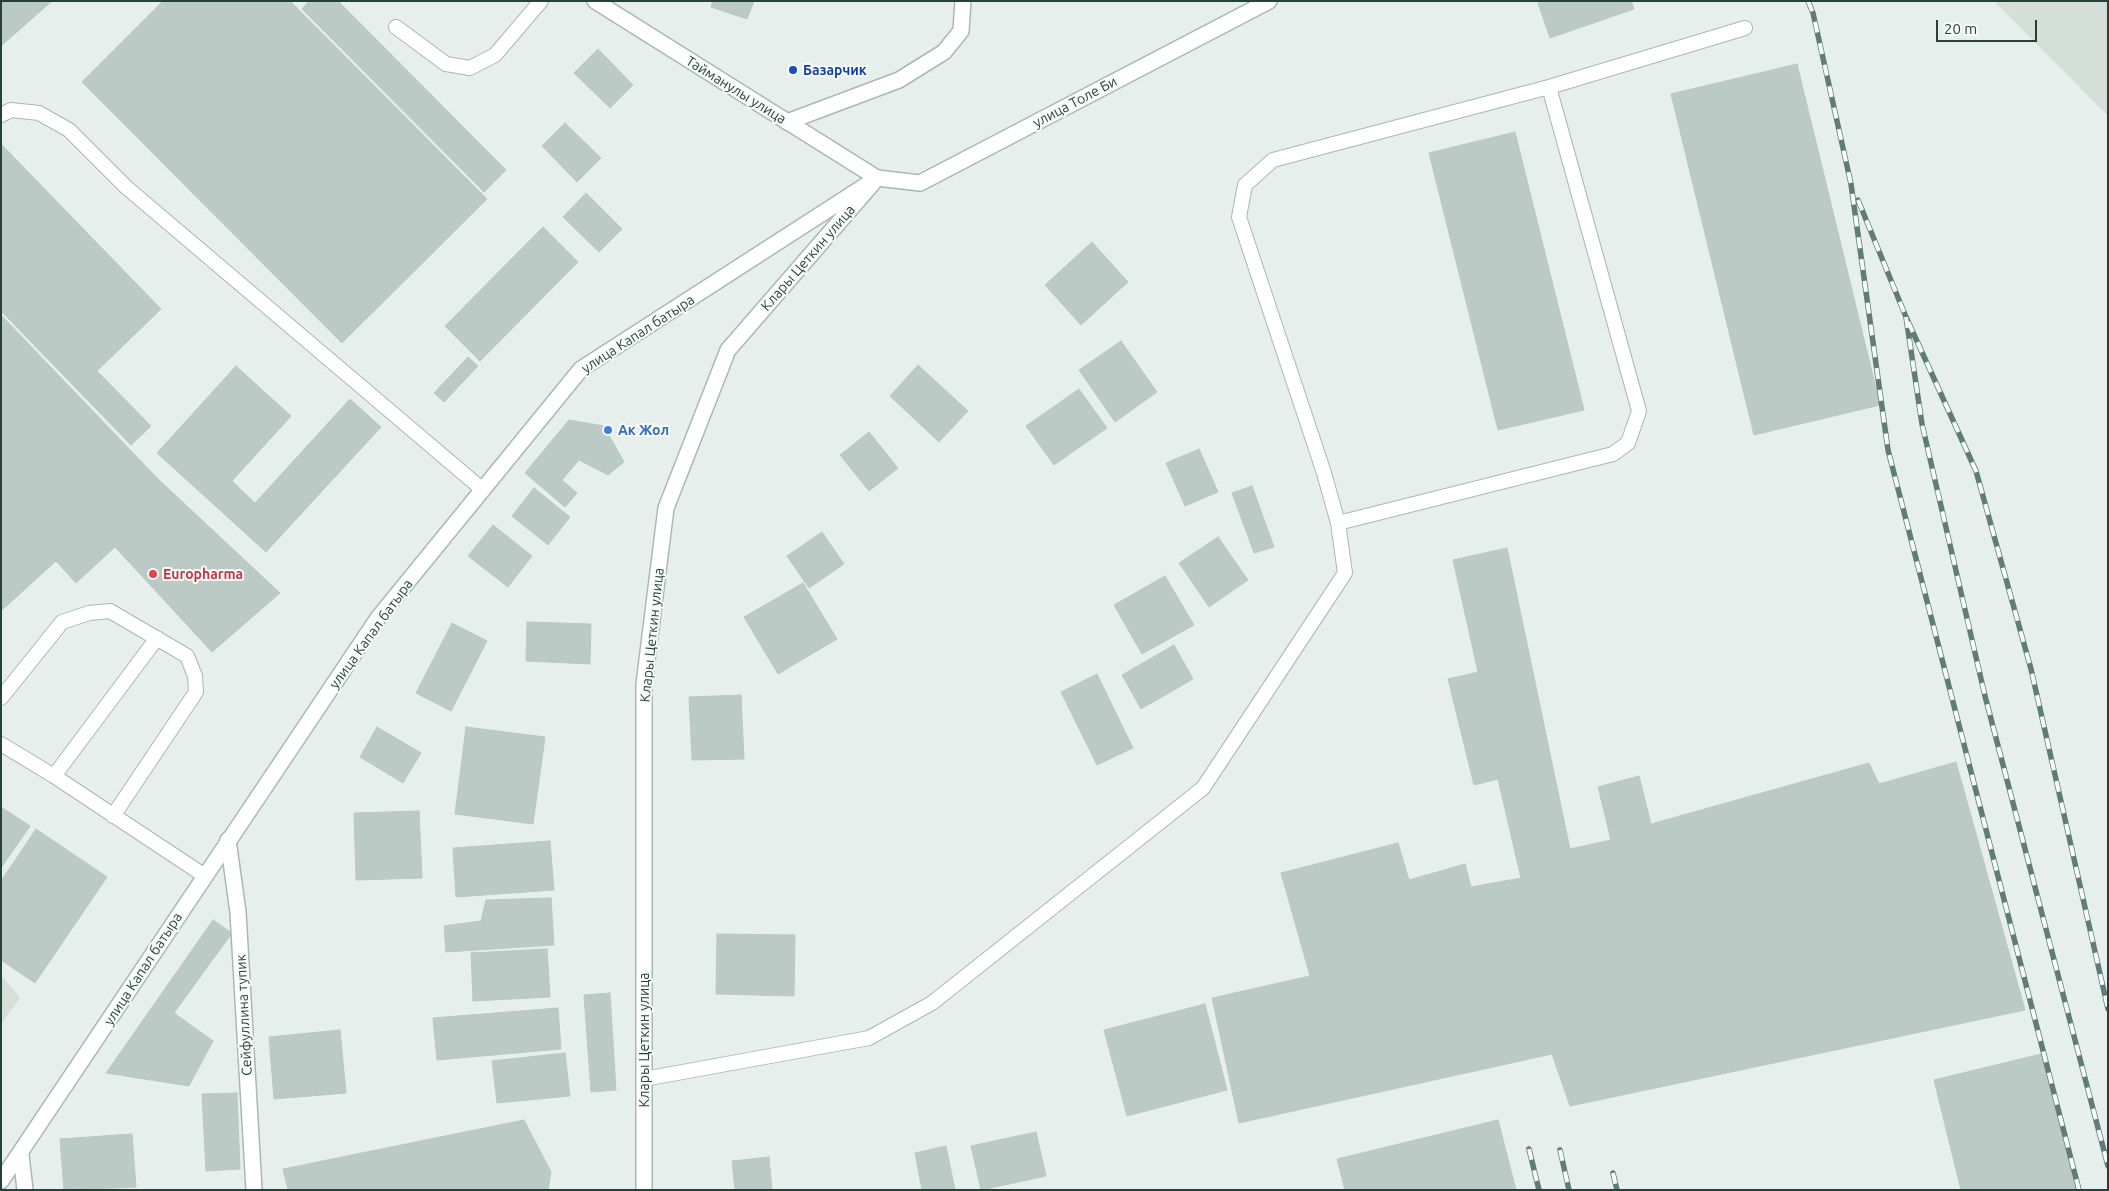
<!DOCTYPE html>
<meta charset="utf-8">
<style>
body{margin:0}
#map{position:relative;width:2109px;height:1191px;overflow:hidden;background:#e6efeb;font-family:Ubuntu,sans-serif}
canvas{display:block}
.frame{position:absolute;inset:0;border:2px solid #24423a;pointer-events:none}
.scale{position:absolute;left:1936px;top:20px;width:101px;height:22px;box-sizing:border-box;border:2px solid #24423a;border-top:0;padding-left:6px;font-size:15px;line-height:18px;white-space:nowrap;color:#24423a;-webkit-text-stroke:4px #f7fbf9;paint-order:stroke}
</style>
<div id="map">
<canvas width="2109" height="1191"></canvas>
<div class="frame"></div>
<div class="scale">20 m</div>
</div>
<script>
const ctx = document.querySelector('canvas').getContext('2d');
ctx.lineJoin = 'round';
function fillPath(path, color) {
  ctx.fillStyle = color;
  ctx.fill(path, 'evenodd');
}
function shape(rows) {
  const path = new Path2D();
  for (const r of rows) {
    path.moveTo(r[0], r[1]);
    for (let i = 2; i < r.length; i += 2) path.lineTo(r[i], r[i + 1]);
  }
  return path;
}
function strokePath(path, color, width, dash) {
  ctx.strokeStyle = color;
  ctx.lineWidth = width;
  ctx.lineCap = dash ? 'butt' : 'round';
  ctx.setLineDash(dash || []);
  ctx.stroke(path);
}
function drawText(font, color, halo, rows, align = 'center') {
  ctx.font = font + ' Ubuntu,sans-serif';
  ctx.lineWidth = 4;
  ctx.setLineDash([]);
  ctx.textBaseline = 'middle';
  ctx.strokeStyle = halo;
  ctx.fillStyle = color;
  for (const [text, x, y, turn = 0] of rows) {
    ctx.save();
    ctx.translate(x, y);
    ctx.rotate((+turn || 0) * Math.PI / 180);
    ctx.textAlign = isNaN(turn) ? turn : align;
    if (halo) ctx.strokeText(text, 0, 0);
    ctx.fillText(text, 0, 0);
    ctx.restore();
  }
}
fillPath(shape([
 [1994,1,2108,1,2108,116],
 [1,975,20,998,1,1024]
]), '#d4dfda');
const building = shape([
 [1,1,52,1,1,46,1,1],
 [163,1,290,1,487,199,342,343,82,82,163,1],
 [309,1,338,1,506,170,484,192,302,9,309,1],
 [713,1,754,1,747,19,711,7,713,1],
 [1542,1,1631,1,1634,9,1550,38,1538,3,1542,1],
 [598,49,633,85,610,108,574,73,598,49],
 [1797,64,1880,405,1754,435,1671,94,1797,64],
 [565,123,601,158,577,182,542,146,565,123],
 [1515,132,1584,410,1498,430,1429,153,1515,132],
 [1,144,161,309,97,371,151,426,131,445,1,311,1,144],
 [586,193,622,229,599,252,563,217,586,193],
 [543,227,578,262,480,361,445,326,543,227],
 [1092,242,1128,282,1081,325,1045,285,1092,242],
 [1,315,158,479,280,593,212,652,115,547,76,583,56,561,1,611,1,315],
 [1121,341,1157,392,1115,422,1079,370,1121,341],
 [468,357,478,366,444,402,434,393,468,357],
 [918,365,968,411,939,442,890,396,918,365],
 [236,366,291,416,232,481,255,503,350,399,381,427,266,552,157,453,236,366],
 [1079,389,1107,428,1054,465,1026,426,1079,389],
 [569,420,604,426,624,462,608,475,579,460,562,480,577,493,565,507,525,473,569,420],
 [869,432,898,468,869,491,840,455,869,432],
 [1199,449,1218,492,1185,506,1166,463,1199,449],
 [1252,486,1274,547,1254,553,1232,493,1252,486],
 [534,488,570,517,548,545,512,516,534,488],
 [493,525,532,556,508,587,468,556,493,525],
 [822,532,844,564,809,588,787,556,822,532],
 [1218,537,1248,580,1209,607,1179,563,1218,537],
 [1507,548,1570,849,1611,840,1598,787,1639,776,1651,824,1869,763,1879,784,1956,762,2025,1010,1570,1106,1552,1054,1239,1123,1212,998,1310,976,1281,873,1398,843,1409,880,1465,864,1471,887,1521,878,1498,779,1474,785,1448,679,1478,672,1453,560,1507,548],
 [1165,576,1194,625,1142,654,1114,605,1165,576],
 [803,583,837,639,778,674,744,617,803,583],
 [527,622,591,624,590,664,526,661,527,622],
 [452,623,487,641,451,711,416,693,452,623],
 [1174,645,1193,679,1141,709,1122,675,1174,645],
 [1097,674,1133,748,1097,765,1061,692,1097,674],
 [741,695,744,759,692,760,689,697,741,695],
 [377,727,421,753,403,783,360,757,377,727],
 [466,727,545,737,533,824,455,814,466,727],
 [1,807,30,826,1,868,1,807],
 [419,811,422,878,356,880,354,813,419,811],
 [36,829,107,877,35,983,1,960,1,881,36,829],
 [550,841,554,890,456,897,453,848,550,841],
 [551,898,554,945,446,952,444,926,481,921,486,900,551,898],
 [213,920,232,933,174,1013,213,1041,189,1086,106,1073,213,920],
 [717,934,795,935,794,996,716,994,717,934],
 [547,949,550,997,473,1001,471,953,547,949],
 [610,993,616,1090,591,1092,584,995,610,993],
 [1205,1004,1227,1090,1127,1116,1104,1030,1205,1004],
 [558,1008,561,1049,437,1060,433,1018,558,1008],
 [340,1030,346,1093,274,1099,269,1037,340,1030],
 [565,1053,570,1096,497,1103,492,1061,565,1053],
 [2041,1054,2076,1190,1961,1190,1934,1080,2041,1054],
 [237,1093,240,1169,206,1171,202,1094,237,1093],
 [524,1120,551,1172,548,1190,288,1190,283,1169,524,1120],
 [1498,1120,1516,1190,1345,1190,1337,1159,1498,1120],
 [1036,1132,1046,1176,981,1190,971,1146,1036,1132],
 [132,1134,136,1187,64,1190,60,1139,132,1134],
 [946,1146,955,1190,922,1190,915,1153,946,1146],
 [769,1157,772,1190,735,1190,732,1161,769,1157]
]);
fillPath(building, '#bbcac4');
strokePath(building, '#b8c9c2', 1);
const service = shape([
 [396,27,446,64,470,68,495,55,541,1],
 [1,115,11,110,39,113,69,130,126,187,483,490],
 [1338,523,1613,454,1628,443,1639,411,1549,87],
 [1,698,62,622,89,613,110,611,187,656,195,676,196,692,113,816],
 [1,744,54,776,205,876],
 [54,776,157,638],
 [644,1079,869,1038,932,1003,1203,788,1345,573,1338,523,1324,473,1239,217,1245,185,1273,160,1549,87,1745,28]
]);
const minor = shape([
 [787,122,899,80,944,52,961,31,963,1],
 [228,840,238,912,254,1190],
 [21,1155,25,1190],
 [644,1190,644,684,666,508,728,350,873,183]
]);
const tertiary = shape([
 [595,1,877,178]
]);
const secondary = shape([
 [1,1181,378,618,581,369,877,178,920,183,1269,1]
]);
strokePath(service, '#a8b8b2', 16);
strokePath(minor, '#a8b8b2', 18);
strokePath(tertiary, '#a8b8b2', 18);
strokePath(secondary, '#a4bbb3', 18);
strokePath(service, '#fff', 14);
strokePath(minor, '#fff', 15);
strokePath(tertiary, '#fff', 15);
strokePath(secondary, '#fff', 15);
const rail = shape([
 [1808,1,1813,13,1851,184,1888,450,2079,1190],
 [1858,200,1906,317,1976,471,2031,669,2108,1009],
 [1906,317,1922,424,1985,696,2108,1166],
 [1529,1149,1539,1190],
 [1560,1150,1569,1190],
 [1613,1173,1617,1190]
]);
strokePath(rail, '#5f7d75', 5.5);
strokePath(rail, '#f7fbf9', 4, [11]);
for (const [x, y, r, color] of [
 [793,70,5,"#1a4fb4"],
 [608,430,5,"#3f7fe0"],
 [153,574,5,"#e0444e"]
]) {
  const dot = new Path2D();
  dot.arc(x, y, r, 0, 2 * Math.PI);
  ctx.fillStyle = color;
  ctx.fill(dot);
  strokePath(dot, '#f7fbf9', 2);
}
drawText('bold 14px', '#164399', '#f7fbf9', [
 ["Базарчик",803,70]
], 'left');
drawText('14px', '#24423a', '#f7fbf9', [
 ["Тайманулы улица",736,90,32],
 ["улица Толе Би",1075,102,-28],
 ["Клары Цеткин улица",808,258,-49],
 ["улица Капал батыра",638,334,-33],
 ["улица Капал батыра",371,634,-54],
 ["Клары Цеткин улица",652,635,-84],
 ["улица Капал батыра",143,969,-57],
 ["Сейфуллина тупик",244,1015,-93],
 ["Клары Цеткин улица",644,1040,-90]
]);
drawText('bold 14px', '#366cbe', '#f7fbf9', [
 ["Ак Жол",618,430]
], 'left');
drawText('bold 14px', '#be3a42', '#f7fbf9', [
 ["Europharma",163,574]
], 'left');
</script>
